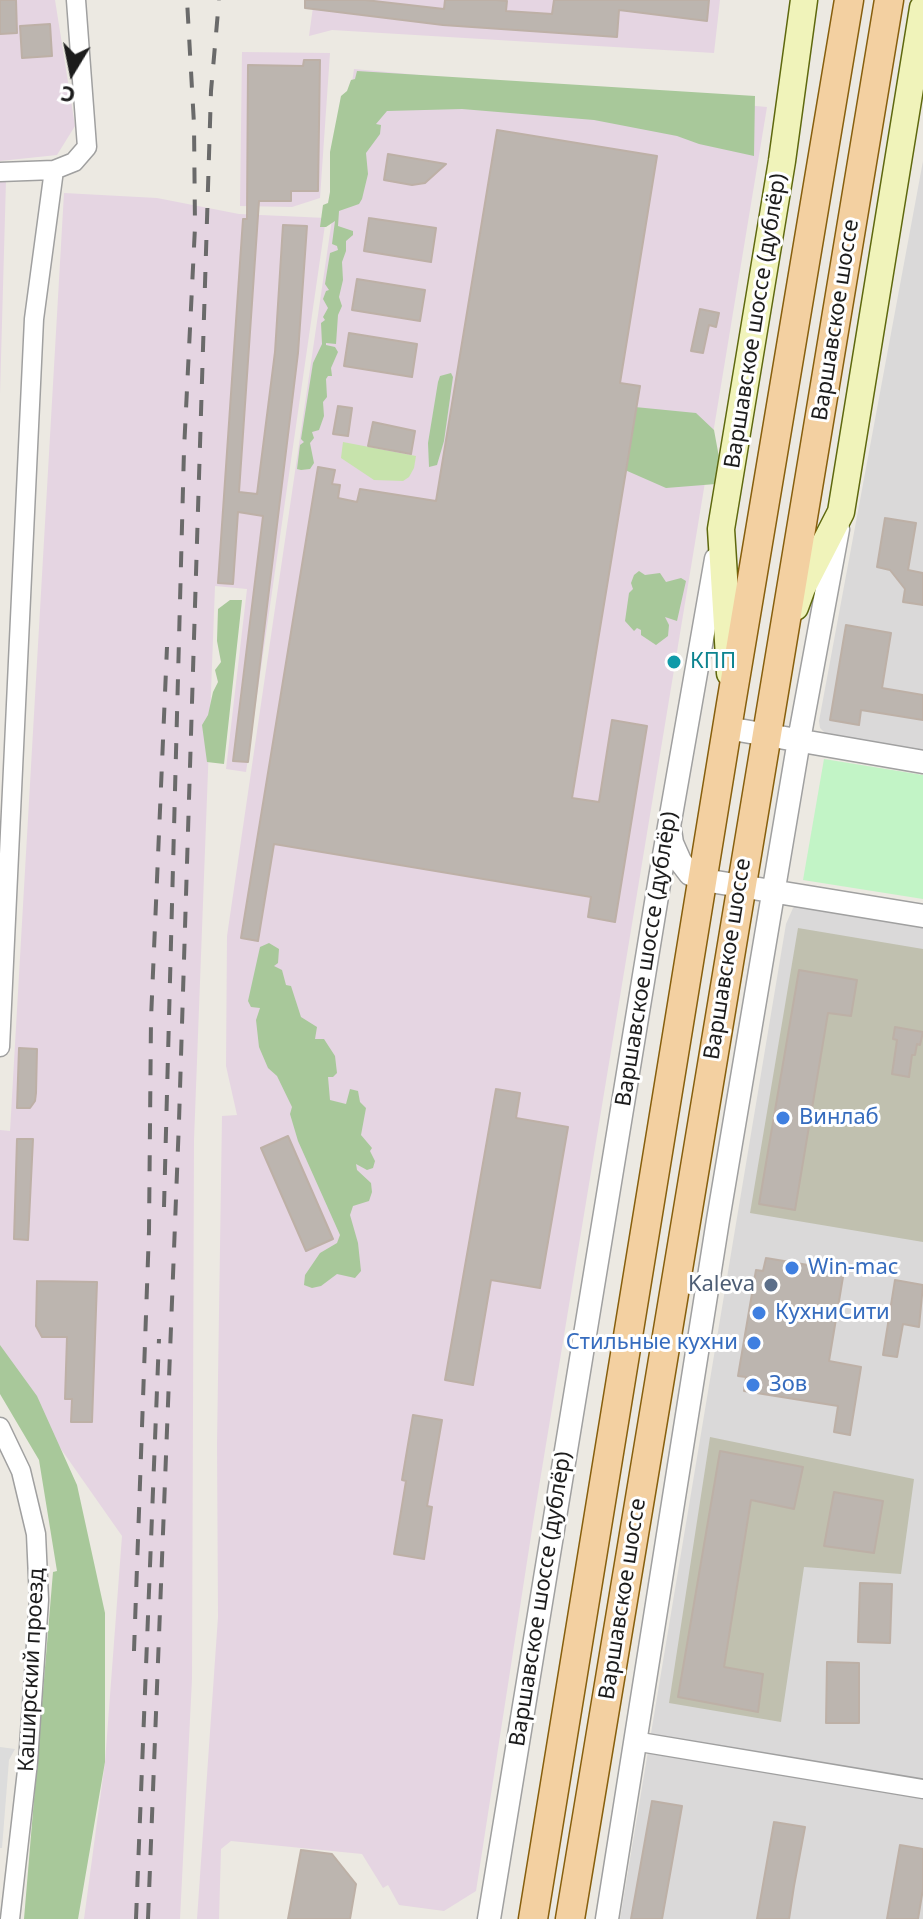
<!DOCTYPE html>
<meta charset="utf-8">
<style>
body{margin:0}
#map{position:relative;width:923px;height:1919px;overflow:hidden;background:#ece9e2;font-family:"Noto Sans",sans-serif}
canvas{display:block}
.north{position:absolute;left:32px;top:32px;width:80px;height:80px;-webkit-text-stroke:6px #fff;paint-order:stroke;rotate:190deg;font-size:22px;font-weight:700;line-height:32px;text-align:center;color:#1c1c1c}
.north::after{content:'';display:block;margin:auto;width:28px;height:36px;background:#1c1c1c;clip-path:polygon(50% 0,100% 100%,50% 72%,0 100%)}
</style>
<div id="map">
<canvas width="923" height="1919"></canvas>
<div class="north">С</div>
</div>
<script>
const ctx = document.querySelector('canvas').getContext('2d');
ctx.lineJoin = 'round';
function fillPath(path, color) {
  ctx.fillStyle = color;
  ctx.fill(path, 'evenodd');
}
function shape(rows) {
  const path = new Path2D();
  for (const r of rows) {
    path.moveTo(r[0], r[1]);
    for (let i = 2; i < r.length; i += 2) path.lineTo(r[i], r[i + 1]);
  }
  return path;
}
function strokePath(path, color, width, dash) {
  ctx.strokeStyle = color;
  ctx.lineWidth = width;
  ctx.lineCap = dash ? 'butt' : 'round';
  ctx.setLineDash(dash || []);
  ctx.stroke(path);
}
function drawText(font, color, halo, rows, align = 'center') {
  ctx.font = font + ' "Noto Sans",sans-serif';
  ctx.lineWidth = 6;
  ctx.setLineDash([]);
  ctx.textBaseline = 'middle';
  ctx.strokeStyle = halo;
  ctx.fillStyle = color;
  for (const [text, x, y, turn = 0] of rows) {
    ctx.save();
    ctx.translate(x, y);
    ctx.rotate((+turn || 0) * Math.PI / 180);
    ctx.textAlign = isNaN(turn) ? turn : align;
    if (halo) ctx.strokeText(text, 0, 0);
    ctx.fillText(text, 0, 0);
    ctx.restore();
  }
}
fillPath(shape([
 [923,161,923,754,830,738,820,728,819,721],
 [798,904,923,924,923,1919,620,1919,786,924,793,908]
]), '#dad9d9');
fillPath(shape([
 [0,0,55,0,75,126,57,155,0,161],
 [314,0,720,0,714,53,332,30,309,36],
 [242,52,330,53,320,198,292,207,240,206],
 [354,69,767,107,533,1523,476,1891,444,1911,399,1905,388,1885,383,1888,362,1854,231,1841,221,1849,219,1919,197,1919,218,1617,217,1444,222,1116,237,1115,226,1066,227,936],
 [6,180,0,394,0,181],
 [64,193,157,198,239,214,326,218,246,772,226,769,247,589,215,586,194,1140,192,1679,180,1919,84,1919,105,1762,122,1536,0,1362,0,1130,10,1131]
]), '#e5d5e2');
fillPath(shape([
 [798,928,923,949,923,1242,750,1213],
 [710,1437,914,1479,901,1574,804,1567,781,1722,669,1703]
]), '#c0c0af');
fillPath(shape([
 [343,442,416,456,414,468,409,477,403,481,374,480,341,458]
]), '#c7e3ac');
fillPath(shape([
 [357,71,755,96,754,156,699,144,677,136,594,120,462,109,387,111,376,124,381,125,380,134,366,153,368,174,362,199,359,204,339,211,338,226,353,231,353,235,346,241,346,251,342,262,343,280,339,297,342,306,338,315,336,344,326,343,326,345,335,347,338,352,331,368,332,376,328,376,326,379,327,397,323,402,324,416,319,430,312,432,314,438,310,443,314,463,310,469,301,470,297,469,300,445,304,442,301,439,313,363,322,344,321,323,325,320,323,317,328,308,323,299,326,291,329,290,325,284,330,253,338,250,337,246,332,244,335,221,326,227,320,227,323,205,328,203,330,192,330,152,341,96,347,91,351,80,355,79],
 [451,373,453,377,444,441,437,465,429,467,428,443,438,382,440,376],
 [635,407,696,413,714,430,721,468,716,484,666,488,625,470],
 [639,571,645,575,660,573,666,582,681,578,686,581,677,621,665,617,669,625,668,636,656,645,641,635,641,630,637,628,634,631,625,621,629,593,633,589,631,583,634,575],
 [230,600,242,600,224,764,207,762,202,725,208,715,213,692,218,682,215,670,221,662,217,641,218,609],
 [269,943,279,949,278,963,274,966,282,970,286,985,291,986,301,1017,317,1027,315,1039,324,1039,335,1056,337,1073,333,1077,328,1077,330,1100,346,1104,350,1089,358,1091,360,1102,366,1108,361,1135,372,1148,370,1151,375,1161,373,1168,367,1170,356,1164,357,1170,371,1183,372,1192,369,1201,353,1206,350,1215,358,1243,361,1271,355,1278,337,1274,321,1286,312,1288,304,1285,305,1275,320,1253,337,1243,340,1235,298,1141,290,1114,292,1107,277,1076,268,1068,259,1047,256,1020,260,1008,251,1007,248,1001,260,947],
 [0,1345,37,1396,77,1485,105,1613,105,1762,78,1919,24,1919,53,1572,57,1571,39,1460,0,1394]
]), '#a8c89a');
fillPath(shape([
 [824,759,923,775,923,899,803,880]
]), '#c2f4c6');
fillPath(shape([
 [0,1747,15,1749,9,1760,2,1848,0,1848]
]), '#dcdcdc');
const building = shape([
 [0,0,16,0,17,33,0,34,0,0],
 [305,0,365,0,444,9,445,0,496,0,507,1,506,11,552,14,554,0,709,0,707,21,619,10,617,37,443,25,305,8,305,0],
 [50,24,52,56,22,58,20,26,50,24],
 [304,60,320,60,318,191,291,191,291,201,259,201,239,492,257,494,275,352,283,225,307,226,298,353,248,762,233,761,263,516,238,512,233,584,218,583,243,219,247,219,248,65,303,66,304,60],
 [497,130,657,156,620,383,640,386,572,798,599,802,612,720,647,726,615,922,588,917,591,897,274,844,258,941,241,938,318,467,335,470,332,484,340,485,338,498,357,502,360,489,436,501,497,130],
 [388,154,446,164,425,183,412,185,384,180,388,154],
 [369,218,436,228,431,262,364,251,369,218],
 [357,279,425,290,420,321,352,310,357,279],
 [700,309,719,313,716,327,709,325,703,353,691,351,700,309],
 [349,333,417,344,412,377,344,366,349,333],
 [338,406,352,408,348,436,333,434,338,406],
 [373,422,415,431,411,454,368,446,373,422],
 [885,518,916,523,908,570,923,573,923,605,903,602,905,589,890,570,877,567,885,518],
 [846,625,891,633,882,688,923,695,923,720,861,710,859,725,830,720,846,625],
 [799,970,857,980,851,1016,828,1013,795,1210,759,1204,799,970],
 [895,1027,923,1032,920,1045,917,1044,915,1055,912,1055,909,1077,892,1074,897,1040,893,1039,895,1027],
 [19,1048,37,1049,36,1093,35,1101,30,1108,17,1108,19,1048],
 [496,1089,520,1093,516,1118,568,1127,540,1288,491,1280,473,1385,445,1380,496,1089],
 [288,1136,333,1239,306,1251,261,1148,288,1136],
 [17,1139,33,1139,28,1240,14,1239,17,1139],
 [766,1258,844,1271,829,1361,861,1367,850,1435,834,1432,838,1406,744,1391,746,1377,738,1376,756,1270,763,1271,766,1258],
 [895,1280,923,1285,919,1327,903,1324,897,1357,883,1355,895,1280],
 [37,1281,97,1282,92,1422,71,1422,72,1399,65,1399,67,1337,42,1337,36,1326,37,1281],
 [413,1415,442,1420,427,1506,432,1507,424,1559,394,1554,406,1481,402,1480,413,1415],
 [720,1451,803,1467,794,1509,751,1500,724,1667,763,1674,758,1712,678,1697,720,1451],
 [834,1492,883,1501,874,1553,824,1546,834,1492],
 [860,1583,892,1584,890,1643,858,1642,860,1583],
 [827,1662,859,1663,859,1723,826,1723,827,1662],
 [652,1801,682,1806,672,1863,662,1919,631,1919,652,1801],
 [774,1822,805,1827,794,1886,789,1919,757,1919,774,1822],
 [900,1845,923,1849,923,1889,918,1919,887,1919,900,1845],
 [301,1850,332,1854,356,1884,350,1919,288,1919,301,1850]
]);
fillPath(building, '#bcb5af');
strokePath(building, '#bdb0a6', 2);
const minor = shape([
 [0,172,54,170,74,162,87,147,76,0],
 [0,1047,34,319,54,170],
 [0,1427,21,1471,36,1534,39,1600,28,1762,10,1919],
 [634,1741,923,1789]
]);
const tertiary = shape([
 [727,728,923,762],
 [670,830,672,843,680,861,690,874,704,880,923,916],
 [489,1919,660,878,716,559],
 [607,1919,718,1220,799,740,838,529]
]);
const secondary = shape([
 [795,607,802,588,841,512,923,8],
 [730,673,721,529,782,161,804,0]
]);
const primary = shape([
 [533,1919,731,704,849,0],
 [570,1919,889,0]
]);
strokePath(minor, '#a0a0a0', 21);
strokePath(tertiary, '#a0a0a0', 25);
strokePath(secondary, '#5e680e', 29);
strokePath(primary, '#875f0d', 31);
strokePath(minor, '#fff', 18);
strokePath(tertiary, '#fff', 22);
strokePath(secondary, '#f0f3ba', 26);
strokePath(primary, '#f3d0a1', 28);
strokePath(shape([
 [164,1207,184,450,195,227,194,124,187,0],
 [134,1651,149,1231,151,1019,167,647],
 [136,1919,159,1339],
 [148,1919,179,1121,211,91,219,0]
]), '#6a6a6a', 4, [16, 16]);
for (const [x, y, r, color] of [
 [674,662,8,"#0f9aa8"],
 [783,1118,8,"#3f7fe0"],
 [792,1268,8,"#3f7fe0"],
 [771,1285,8,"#5c6f8a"],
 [759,1313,8,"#3f7fe0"],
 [754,1343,8,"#3f7fe0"],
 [753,1385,8,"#3f7fe0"]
]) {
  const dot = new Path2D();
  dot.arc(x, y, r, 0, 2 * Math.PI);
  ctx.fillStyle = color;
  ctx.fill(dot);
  strokePath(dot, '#fff', 3);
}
drawText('22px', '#1c1c1c', '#fff', [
 ["Варшавское шоссе",836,320,-81],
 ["Варшавское шоссе (дублёр)",756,321,-81],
 ["Варшавское шоссе (дублёр)",647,959,-81],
 ["Варшавское шоссе",728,959,-81],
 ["Варшавское шоссе (дублёр)",541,1599,-81],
 ["Варшавское шоссе",623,1599,-81],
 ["Каширский проезд",32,1670,-87]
]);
drawText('22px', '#0d838f', '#fff', [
 ["КПП",690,662]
], 'left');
drawText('22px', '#366cbe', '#fff', [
 ["Винлаб",799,1118],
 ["Win-mac",808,1268],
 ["КухниСити",775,1313],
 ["Стильные кухни",738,1343,"right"],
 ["Зов",769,1385]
], 'left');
drawText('22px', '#4e5e75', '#fff', [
 ["Kaleva",755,1285]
], 'right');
</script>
